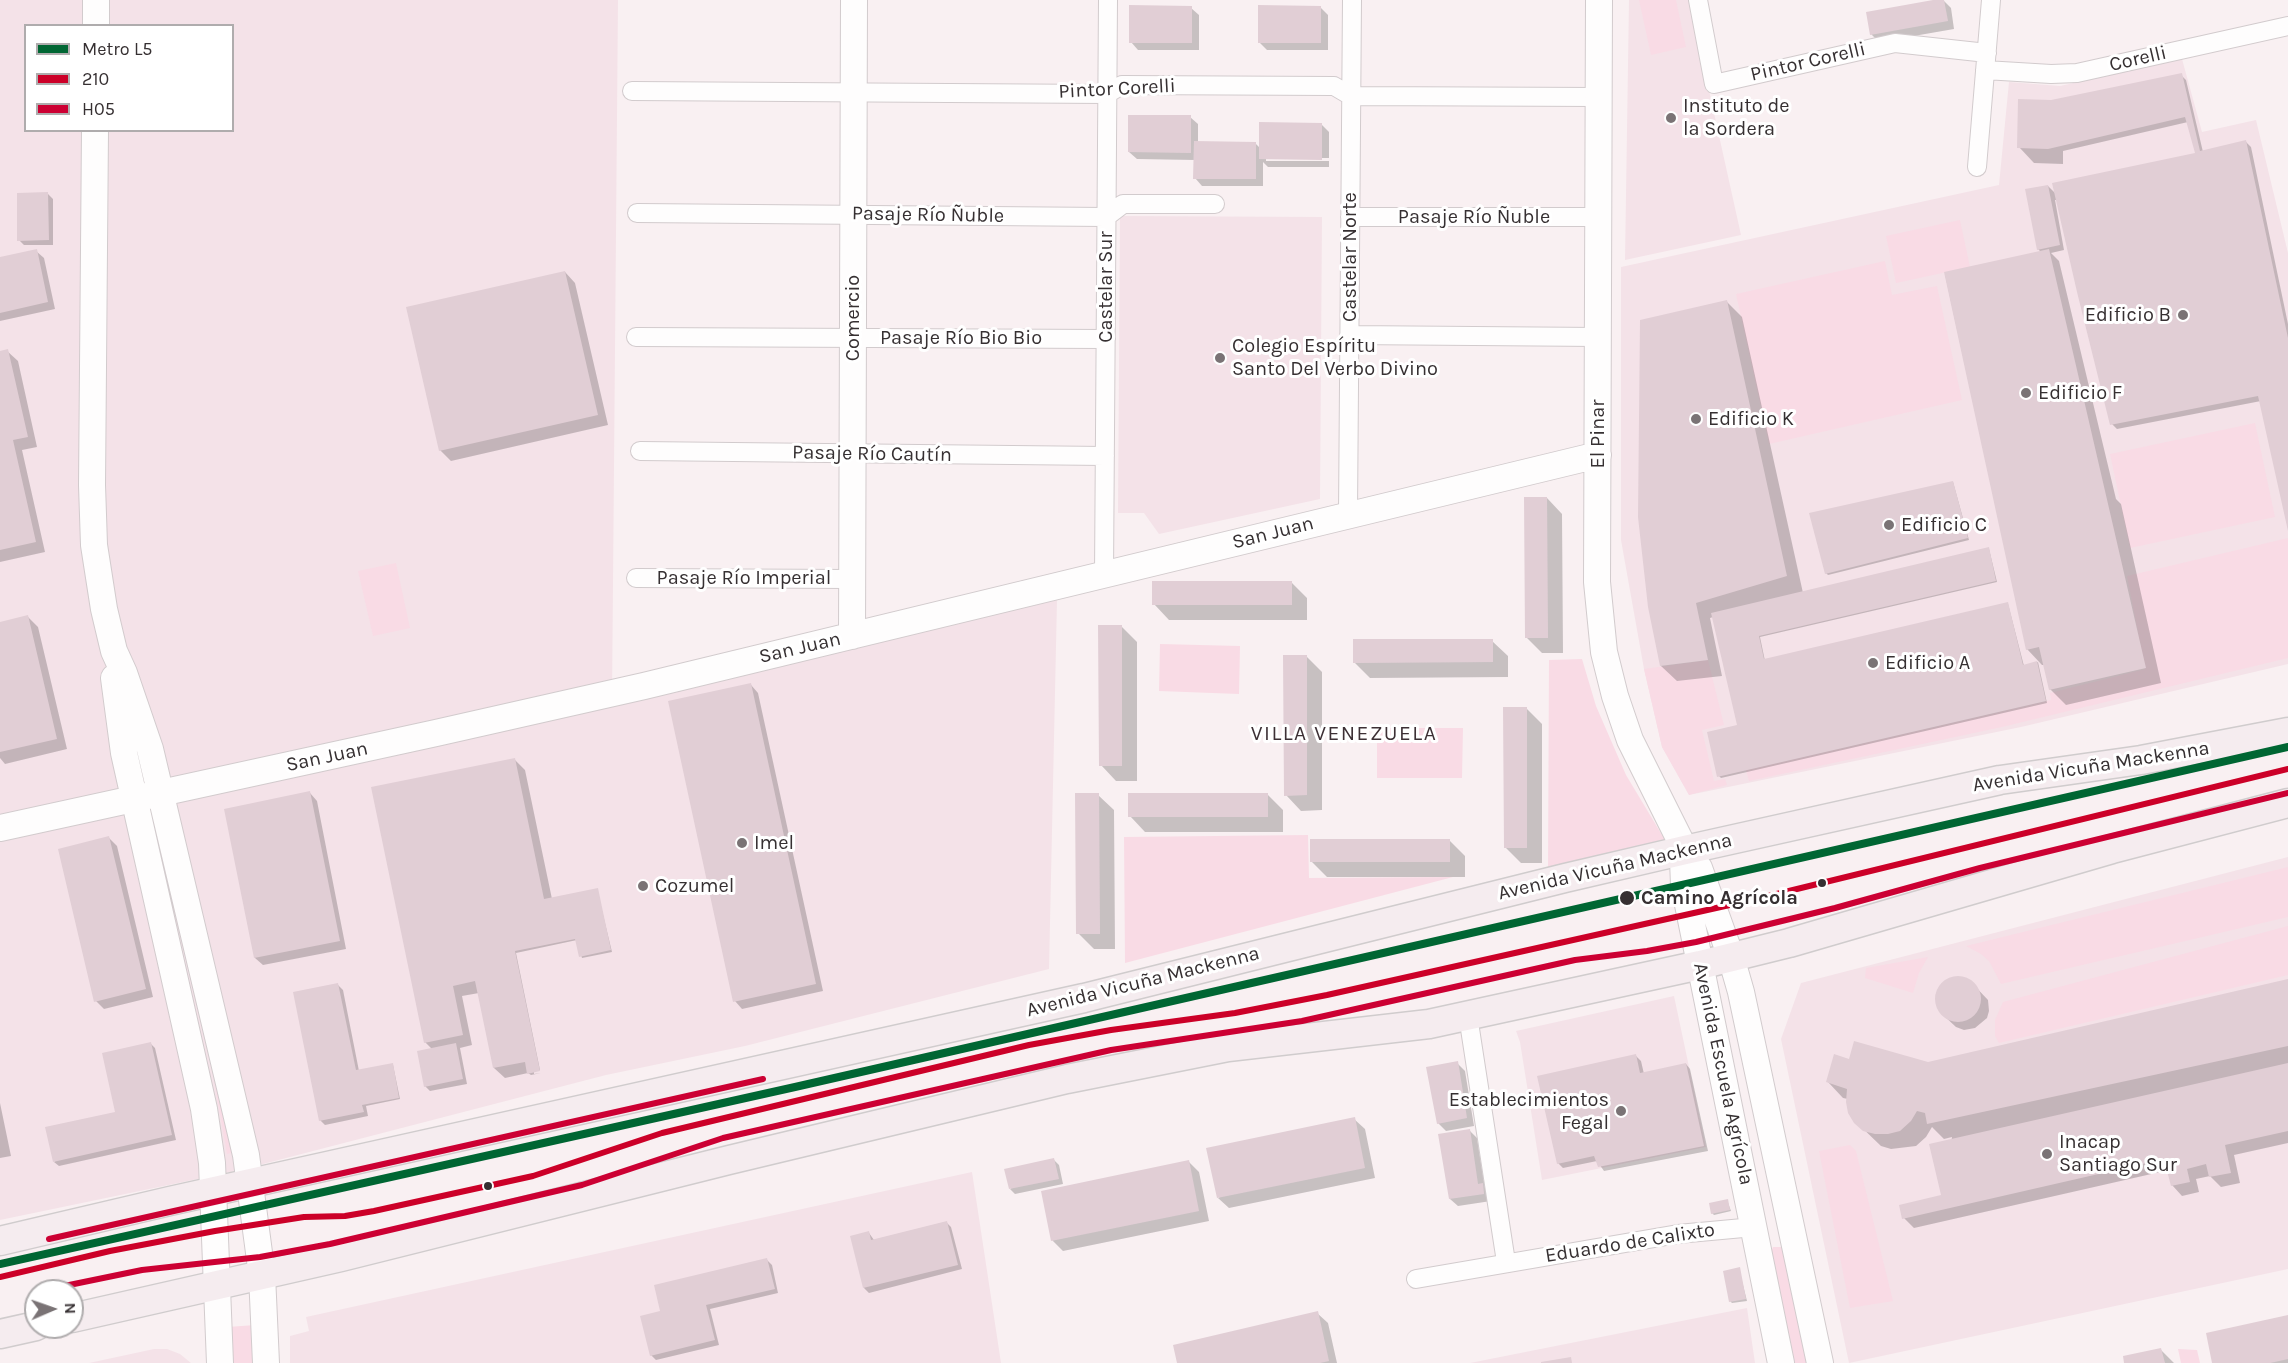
<!DOCTYPE html>
<meta charset="utf-8">
<style>
body{margin:0}
#map{position:relative;width:2288px;height:1363px;overflow:hidden;background:#f9f0f2;font-family:Karla,sans-serif}
canvas{display:block}
.legend{position:absolute;left:24px;top:24px;width:210px;height:108px;box-sizing:border-box;background:#fff;border:2px solid #afacad;margin:0;padding:8px 10px;list-style:none;font-size:18px;color:#363032}
.legend li{display:flex;align-items:center;gap:12px;height:30px}
.legend b{width:30px;border:2px solid #afacad}
.north{position:absolute;left:24px;top:1279px;width:60px;height:60px;box-sizing:border-box;background:#fff;border:2px solid #afacad;border-radius:50%;rotate:88deg;font-size:16px;font-weight:700;line-height:24px;text-align:center;color:#363032}
.north::after{content:'';display:block;margin:auto;width:21px;height:27px;background:#7a7375;clip-path:polygon(50% 0,100% 100%,50% 72%,0 100%)}
</style>
<div id="map">
<canvas width="2288" height="1363"></canvas>
<ul class="legend">
<li><b style="height:8px;background:#063"></b>Metro L5</li>
<li><b style="height:8px;background:#cc0028"></b>210</li>
<li><b style="height:8px;background:#c03"></b>H05</li>
</ul>
<div class="north">N</div>
</div>
<script>
const ctx = document.querySelector('canvas').getContext('2d');
ctx.lineJoin = 'round';
function fillPath(path, color) {
  ctx.fillStyle = color;
  ctx.fill(path, 'evenodd');
}
function shape(rows) {
  const path = new Path2D();
  for (const r of rows) {
    if (r.length === 3) {
      path.moveTo(r[0] + r[2], r[1]);
      path.arc(r[0], r[1], r[2], 0, 2 * Math.PI);
      continue;
    }
    path.moveTo(r[0], r[1]);
    for (let i = 2; i < r.length; i += 2) path.lineTo(r[i], r[i + 1]);
  }
  return path;
}
function strokePath(path, color, width, dash) {
  ctx.strokeStyle = color;
  ctx.lineWidth = width;
  ctx.lineCap = dash ? 'butt' : 'round';
  ctx.setLineDash(dash || []);
  ctx.stroke(path);
}
function drawText(font, color, halo, rows, align = 'center') {
  ctx.font = font + ' Karla,sans-serif';
  ctx.lineWidth = 6;
  ctx.setLineDash([]);
  ctx.textBaseline = 'middle';
  ctx.strokeStyle = halo;
  ctx.fillStyle = color;
  for (const [text, x, y, turn = 0] of rows) {
    ctx.save();
    ctx.translate(x, y);
    ctx.rotate((+turn || 0) * Math.PI / 180);
    ctx.textAlign = isNaN(turn) ? turn : align;
    if (halo) ctx.strokeText(text, 0, 0);
    ctx.fillText(text, 0, 0);
    ctx.restore();
  }
}
fillPath(shape([
 [0,0,618,0,612,699,1057,600,1049,969,745,1046,606,1075,236,1171,0,1220],
 [26,26,232,26,232,130,26,130],
 [1629,0,1689,0,1741,235,1625,260],
 [2182,59,2202,132,2256,120,2288,253,2288,664,2021,727,1689,795,1662,747,1644,669,1621,540,1621,267,1999,185,2009,82,2060,86],
 [1120,216,1322,217,1320,499,1159,534,1144,513,1118,513],
 [2288,857,2288,1269,1849,1363,1781,1039,1801,983],
 [1674,996,1706,1147,1542,1180,1520,1042,1516,1031],
 [972,1172,1001,1363,290,1363,290,1336,309,1331,306,1317],
 [1747,1308,1755,1363,1470,1363],
 [154,1349,167,1349,180,1354,191,1363,89,1363]
]), '#f4e2e8');
fillPath(shape([
 [1639,0,1676,0,1686,47,1651,55],
 [1960,220,1970,267,1896,283,1886,236],
 [1885,261,1892,295,1937,286,1962,400,1769,444,1736,294],
 [2255,423,2275,517,2130,548,2110,454],
 [2288,538,2288,658,2002,727,1749,781,1746,770,2051,700,2050,693,2145,669,2127,576],
 [396,563,410,628,373,636,358,571],
 [1160,644,1240,646,1239,694,1159,691],
 [1582,659,1596,706,1626,775,1668,845,1548,869,1549,660],
 [1708,660,1724,725,1702,730,1714,781,1725,779,1727,785,1689,795,1662,747,1644,669],
 [1377,728,1463,728,1462,778,1377,778],
 [1308,835,1309,878,1453,877,1125,963,1124,837],
 [2288,867,2288,917,2001,984,1989,961,1981,954,1966,946],
 [2288,926,2288,975,1999,1043,1995,1036,1995,1020,2003,1002],
 [1928,957,1919,973,1913,993,1865,978,1866,968],
 [215,1078,235,1152,227,1154,214,1080],
 [1850,1145,1856,1151,1893,1301,1850,1308,1819,1151],
 [1773,1247,1782,1247,1787,1249,1807,1363,1792,1363,1771,1252],
 [255,1325,257,1363,230,1363,228,1327],
 [2178,1349,2197,1350,2200,1363,2181,1363]
]), '#f9dbe5');
fillPath(shape([
 [1943,0,1951,8,1954,29,1879,42,1871,34],
 [1320,7,1328,15,1328,50,1267,50,1259,42],
 [1191,8,1199,15,1199,50,1138,50,1131,42],
 [2181,75,2186,80,2203,152,2246,142,2251,147,2288,324,2288,528,2261,401,2117,429,2112,424,2057,200,2055,200,2064,250,2051,253,2059,261,2116,499,2121,504,2161,683,2066,705,2050,689,2044,665,2042,665,2027,649,1945,274,2041,252,2038,249,2048,186,2056,194,2197,154,2188,122,2063,151,2063,164,2034,163,2019,147,2051,102],
 [1190,117,1198,124,1198,143,1255,143,1260,148,1321,124,1329,132,1329,158,1266,158,1266,161,1329,161,1329,167,1268,167,1263,162,1263,186,1202,186,1195,178,1195,160,1137,159,1129,152],
 [48,194,53,199,53,245,24,245,19,240],
 [36,251,44,258,55,309,0,321,0,259],
 [565,272,575,283,608,425,451,461,440,450],
 [1726,301,1742,317,1803,593,1989,549,1997,582,1760,637,1765,661,2008,604,2024,666,2038,662,2047,703,1721,778,1719,776,1738,726,1713,617,1710,618,1722,676,1677,681,1661,666],
 [7,351,18,361,37,447,22,450,45,552,0,562,0,352],
 [1953,482,1969,540,1828,575,1826,573],
 [1547,498,1562,514,1563,653,1542,653,1526,637],
 [1292,583,1307,598,1307,620,1169,620,1154,604],
 [28,617,38,627,67,749,5,764,0,758,0,624],
 [1121,626,1137,642,1137,781,1116,781,1101,765],
 [1492,641,1508,656,1508,677,1370,678,1354,662],
 [1306,656,1322,672,1322,810,1301,811,1286,795],
 [751,685,758,693,823,991,742,1009,735,1001],
 [1526,708,1542,724,1542,863,1521,863,1505,847],
 [514,759,525,770,552,899,597,890,612,952,582,958,577,940,516,953,540,1070,534,1071,534,1074,541,1073,531,1075,528,1073,505,1078,494,1068,479,993,462,996,472,1045,460,1048,467,1084,430,1091,425,1086,432,1049,425,1042],
 [310,793,317,801,346,949,263,965,255,958,226,810],
 [1098,795,1114,810,1115,949,1094,949,1078,933],
 [1268,795,1283,810,1283,832,1145,832,1130,816],
 [109,838,117,846,153,997,104,1009,96,1001],
 [1449,840,1465,856,1465,877,1327,877,1311,861],
 [1954,977,1969,980,1988,1000,1989,1011,1987,1018,1975,1028,1964,1030,1956,1027,1942,1014,1937,1002,1937,993,1941,986],
 [2288,981,2288,1143,2234,1155,2240,1183,2221,1187,2210,1176,2196,1179,2199,1192,2182,1196,2172,1185,2169,1170,1914,1228,1904,1218,1943,1196,1952,1137,1944,1139,1932,1127,1926,1137,1916,1146,1891,1149,1881,1146,1856,1122,1848,1099,1843,1098,1828,1082,1850,1060,1928,1063],
 [338,985,343,990,359,1071,393,1065,400,1099,366,1106,368,1116,325,1125,320,1120],
 [150,1043,155,1048,176,1140,59,1166,54,1162,117,1113],
 [1636,1056,1641,1061,1644,1074,1686,1064,1690,1069,1708,1151,1604,1171,1597,1161,1563,1168,1558,1163],
 [1457,1063,1465,1071,1474,1126,1446,1131,1438,1123],
 [0,1103,11,1156,0,1158],
 [1354,1119,1365,1129,1375,1178,1229,1208,1218,1198],
 [1470,1131,1477,1138,1485,1188,1490,1193,1491,1201,1458,1206,1450,1199],
 [1054,1160,1059,1165,1063,1184,1015,1194,1010,1189],
 [1189,1162,1199,1172,1209,1221,1063,1251,1052,1240],
 [1727,1200,1731,1211,1714,1215,1712,1213],
 [946,1222,951,1227,962,1269,869,1293,864,1288,869,1233,874,1240],
 [767,1260,772,1265,778,1293,710,1309,719,1345,656,1360,651,1355,661,1312],
 [1739,1269,1747,1301,1732,1303,1730,1301],
 [1317,1313,1328,1323,1337,1363,1179,1363],
 [2288,1317,2288,1363,2213,1363],
 [2161,1350,2174,1363,2126,1363]
]), '#0003');
fillPath(shape([
 [1933,0,1944,0,1948,21,1870,35,1866,12],
 [1129,5,1192,6,1192,43,1129,43],
 [1258,5,1321,6,1321,43,1258,43],
 [2182,73,2200,151,2246,140,2288,338,2288,531,2258,396,2110,425,2077,292,2052,183,2195,153,2185,117,2048,149,2017,148,2018,99,2051,100],
 [1128,115,1191,115,1191,153,1128,152],
 [1259,122,1322,123,1322,160,1259,159],
 [1194,141,1256,142,1256,179,1193,179],
 [2048,185,2060,245,2037,250,2025,189],
 [48,192,49,240,17,241,17,193],
 [37,249,48,302,0,313,0,257],
 [2049,249,2146,668,2049,690,2039,647,2026,650,1944,272],
 [565,271,598,415,439,451,406,307],
 [1727,300,1787,576,1696,603,1708,660,1660,666,1648,607,1638,517,1640,320],
 [8,349,28,437,13,440,36,542,0,550,0,351],
 [1953,481,1968,538,1825,574,1809,513],
 [1524,497,1547,497,1548,638,1525,638],
 [1989,547,1996,581,1759,636,1764,659,2008,602,2023,665,2037,661,2046,701,1717,777,1707,732,1737,725,1711,613],
 [1152,581,1292,581,1292,605,1152,605],
 [28,615,57,739,0,752,0,622],
 [1098,625,1122,625,1122,766,1099,766],
 [1353,639,1493,639,1493,662,1353,663],
 [1283,655,1307,655,1307,795,1284,796],
 [751,683,816,984,733,1002,668,701],
 [1503,707,1527,707,1527,848,1504,848],
 [515,758,544,899,598,888,611,950,579,957,575,939,515,951,540,1071,527,1074,525,1062,493,1068,475,981,453,986,463,1035,424,1043,371,787],
 [310,791,340,941,254,958,224,809],
 [1075,793,1099,793,1100,934,1076,934],
 [1128,793,1268,793,1268,817,1128,817],
 [109,836,146,989,94,1002,58,849],
 [1310,839,1450,839,1450,862,1310,862],
 [1958,999,23],
 [2288,979,2288,1046,1927,1124,1925,1113,1917,1111,1911,1121,1900,1131,1888,1134,1875,1134,1863,1131,1854,1123,1848,1113,1846,1102,1847,1089,1826,1082,1834,1054,1849,1059,1854,1041,1928,1062],
 [338,983,356,1070,393,1063,399,1098,362,1105,364,1112,319,1121,293,992],
 [151,1042,172,1135,53,1162,45,1127,115,1112,102,1053],
 [456,1043,463,1079,424,1087,417,1051],
 [1636,1054,1640,1073,1686,1063,1704,1146,1598,1167,1594,1156,1557,1164,1537,1076],
 [1458,1061,1467,1118,1437,1124,1426,1067],
 [2288,1063,2288,1131,2225,1145,2231,1173,2209,1177,2206,1164,2187,1169,2190,1182,2171,1186,2164,1159,1902,1219,1899,1205,1941,1195,1929,1144],
 [1355,1117,1365,1168,1217,1198,1206,1148],
 [1470,1129,1478,1184,1483,1183,1484,1194,1449,1199,1438,1134],
 [1054,1158,1059,1179,1009,1189,1004,1169],
 [1189,1160,1199,1211,1051,1241,1041,1191],
 [1728,1199,1730,1210,1711,1214,1709,1203],
 [947,1221,958,1265,863,1288,850,1236,869,1231,871,1240],
 [767,1258,775,1289,706,1305,715,1340,650,1356,640,1316,660,1311,654,1285],
 [1740,1267,1746,1299,1729,1302,1723,1271],
 [1318,1311,1329,1361,1320,1363,1177,1363,1173,1345],
 [2288,1315,2288,1359,2270,1363,2212,1363,2206,1333],
 [2161,1348,2165,1363,2124,1363,2123,1356],
 [1571,1357,1572,1363,1541,1363,1541,1362]
]), '#e1ced5');
const street = shape([
 [1698,0,1714,84,1895,43,1987,53],
 [1985,70,2051,74,2077,73,2288,26],
 [632,91,1107,94,1122,85,1334,86,1351,96,1599,97],
 [1977,167,1991,0],
 [637,213,1106,217,1123,204,1215,204],
 [1350,217,1599,217],
 [1349,335,1599,337],
 [636,337,1106,339],
 [640,451,1105,456],
 [1348,514,1352,0],
 [1104,574,1108,0],
 [636,578,851,579],
 [1468,1016,1506,1262],
 [1416,1279,1678,1234,1754,1227]
]);
const secondary = shape([
 [1599,0,1597,582,1604,652,1615,696,1630,740,1685,850,1699,868,1731,957,1741,992,1820,1363],
 [96,26,96,0],
 [95,130,92,485,94,545,104,609,114,651,124,673,150,749,246,1155,262,1275,266,1363],
 [852,636,854,0],
 [114,678,124,753,204,1109,212,1163,220,1363],
 [0,828,436,733,644,686,1598,455],
 [1685,850,1683,860,1684,885,1781,1363]
]);
const primary = shape([
 [0,1241,170,1201,1084,998,1565,878,1685,850,2000,780,2141,760,2288,732],
 [72,1318,341,1257,729,1160,1067,1079,1228,1047,1429,1024,1700,965,1789,943,2112,849,2288,803],
 [0,1334,36,1326]
]);
strokePath(street, '#d2cbcd', 20);
strokePath(secondary, '#d2cbcd', 28);
strokePath(primary, '#d0cccd', 31);
strokePath(street, '#fefdfd', 18);
strokePath(secondary, '#fefdfd', 26);
strokePath(primary, '#f5ecef', 28);
strokePath(shape([
 [0,1277,110,1251,215,1231,304,1217,345,1216,374,1211,533,1176,662,1133,1029,1045,1111,1030,1235,1013,1327,995,1752,900,2288,769]
]), '#cc0028', 6);
strokePath(shape([
 [49,1239,763,1079],
 [40,1291,142,1270,260,1257,330,1244,582,1185,723,1138,1111,1050,1302,1021,1575,960,1647,951,1696,942,1835,908,1980,868,2288,793]
]), '#c03', 6);
strokePath(shape([
 [0,1264,795,1087,2288,747]
]), '#063', 8);
for (const [x, y, r, color] of [
 [1671,118,6,"#7a7375"],
 [2183,315,6,"#7a7375"],
 [1220,358,6,"#7a7375"],
 [2026,393,6,"#7a7375"],
 [1696,419,6,"#7a7375"],
 [1889,525,6,"#7a7375"],
 [1873,663,6,"#7a7375"],
 [742,843,6,"#7a7375"],
 [1822,883,5,"#363032"],
 [643,886,6,"#7a7375"],
 [1627,898,8,"#363032"],
 [1621,1111,6,"#7a7375"],
 [2047,1154,6,"#7a7375"],
 [488,1186,5,"#363032"]
]) {
  const dot = new Path2D();
  dot.arc(x, y, r, 0, 2 * Math.PI);
  ctx.fillStyle = color;
  ctx.fill(dot);
  strokePath(dot, '#fff', 2);
}
drawText('20px', '#363032', '#fff', [
 ["Corelli",2138,59,-13],
 ["Pintor Corelli",1808,62,-13],
 ["Pintor Corelli",1117,89,-3],
 ["Pasaje Río Ñuble",928,215,1],
 ["Pasaje Río Ñuble",1474,217],
 ["Castelar Norte",1350,257,-90],
 ["Castelar Sur",1106,287,-90],
 ["Comercio",853,318,-90],
 ["Pasaje Río Bio Bio",961,338],
 ["El Pinar",1598,434,-90],
 ["Pasaje Río Cautín",872,454,1],
 ["San Juan",1273,533,-14],
 ["Pasaje Río Imperial",744,578],
 ["San Juan",800,648,-13],
 ["San Juan",327,757,-12],
 ["Avenida Vicuña Mackenna",2091,767,-9],
 ["Avenida Vicuña Mackenna",1615,867,-13],
 ["Avenida Vicuña Mackenna",1143,982,-14],
 ["Avenida Escuela Agrícola",1723,1074,78],
 ["Eduardo de Calixto",1630,1243,-9]
]);
drawText('20px', '#363032', '#fff', [
 ["Instituto de",1683,106],
 ["la Sordera",1683,129],
 ["Edificio B",2171,315,"right"],
 ["Colegio Espíritu",1232,346],
 ["Santo Del Verbo Divino",1232,369],
 ["Edificio F",2038,393],
 ["Edificio K",1708,419],
 ["Edificio C",1901,525],
 ["Edificio A",1885,663],
 ["Imel",754,843],
 ["Cozumel",655,886],
 ["Establecimientos",1609,1100,"right"],
 ["Fegal",1609,1123,"right"],
 ["Inacap",2059,1142],
 ["Santiago Sur",2059,1165]
], 'left');
drawText('bold 20px', '#363032', '#fff', [
 ["Camino Agrícola",1641,898]
], 'left');
ctx.letterSpacing = '1.5px';
drawText('21px', '#3d3035', '#fff', [
 ["VILLA VENEZUELA",1344,734]
]);
ctx.letterSpacing = '0px';
</script>
